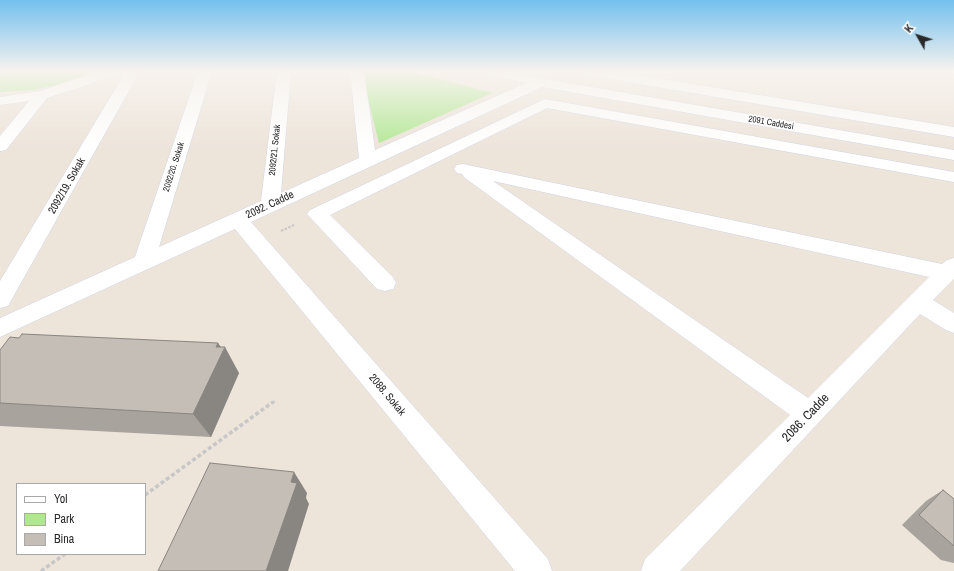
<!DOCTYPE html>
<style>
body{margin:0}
#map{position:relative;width:954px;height:571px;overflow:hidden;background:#ede4da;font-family:"Archivo Narrow",sans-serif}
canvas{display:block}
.legend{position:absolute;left:16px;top:483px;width:130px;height:72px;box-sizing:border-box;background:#fff;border:1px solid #a9a9a9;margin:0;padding:5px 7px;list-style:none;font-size:12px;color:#292929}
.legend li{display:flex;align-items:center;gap:8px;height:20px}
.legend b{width:20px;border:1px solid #a9a9a9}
.north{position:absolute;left:898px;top:16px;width:40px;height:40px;-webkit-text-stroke:3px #fff;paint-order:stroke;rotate:309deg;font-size:11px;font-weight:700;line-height:16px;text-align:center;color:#292929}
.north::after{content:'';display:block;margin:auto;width:14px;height:18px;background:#292929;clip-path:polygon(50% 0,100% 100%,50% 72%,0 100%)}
</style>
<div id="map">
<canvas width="954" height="571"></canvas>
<ul class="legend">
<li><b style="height:5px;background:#fff"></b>Yol</li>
<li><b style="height:11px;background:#b0e892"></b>Park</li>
<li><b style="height:11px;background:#c4beb7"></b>Bina</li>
</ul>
<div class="north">K</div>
</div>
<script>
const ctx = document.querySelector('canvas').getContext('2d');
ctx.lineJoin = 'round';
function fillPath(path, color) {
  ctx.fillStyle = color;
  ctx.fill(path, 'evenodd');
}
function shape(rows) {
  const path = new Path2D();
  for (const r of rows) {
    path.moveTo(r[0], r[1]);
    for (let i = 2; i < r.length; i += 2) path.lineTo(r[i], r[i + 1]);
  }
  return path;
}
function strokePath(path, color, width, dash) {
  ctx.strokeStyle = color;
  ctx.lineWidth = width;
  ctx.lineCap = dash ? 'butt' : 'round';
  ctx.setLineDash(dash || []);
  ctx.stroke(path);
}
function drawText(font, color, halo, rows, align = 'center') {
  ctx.font = font + ' "Archivo Narrow",sans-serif';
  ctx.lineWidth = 3;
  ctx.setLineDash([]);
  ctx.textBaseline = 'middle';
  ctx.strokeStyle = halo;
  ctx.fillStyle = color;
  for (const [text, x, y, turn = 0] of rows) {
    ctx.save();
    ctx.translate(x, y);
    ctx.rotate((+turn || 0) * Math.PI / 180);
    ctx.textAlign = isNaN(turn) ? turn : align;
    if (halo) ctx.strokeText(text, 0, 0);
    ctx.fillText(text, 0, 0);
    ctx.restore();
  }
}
fillPath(shape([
 [0,71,96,71,58,85,32,90,0,92],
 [361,71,411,71,492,93,379,143]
]), '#b0e892');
const minor = shape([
 [100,71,122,71,120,74,47,98,6,150,0,151,0,136,29,101,0,105,0,97,40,91,100,71],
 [126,71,140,71,8,306,0,308,0,281,126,71],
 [198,71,212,71,159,247,261,201,277,71,291,71,281,193,359,158,350,71,364,71,375,150,526,83,487,74,485,71,512,71,540,78,954,150,954,160,542,87,251,222,548,559,552,571,515,571,235,229,0,337,0,318,135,257,198,71],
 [579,71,613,71,954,127,954,137,586,75,581,74,579,71],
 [545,99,954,172,954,182,547,108,330,215,393,277,396,283,393,289,385,291,377,289,307,214,310,210,545,99],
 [463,164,942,264,947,260,954,258,954,279,933,300,954,313,954,333,946,330,920,314,680,571,641,571,645,559,790,415,465,178,462,174,457,173,454,169,457,165,463,164],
 [493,181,929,277,808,398,493,181]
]);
strokePath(minor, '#cfd3e4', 1);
strokePath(shape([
 [0,75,12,71]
]), '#c7c7c7', 1.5, [2, 1.5]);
strokePath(shape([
 [281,231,294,225]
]), '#c7c7c7', 2, [2.5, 1.5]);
strokePath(shape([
 [272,403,275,401]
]), '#c7c7c7', 2.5, [3, 2]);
strokePath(shape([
 [145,495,273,402],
 [41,571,65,554]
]), '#c7c7c7', 3.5, [4, 2.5]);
fillPath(minor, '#fff');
fillPath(shape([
 [19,338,218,343,239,373,211,437,0,426,0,350],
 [943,490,954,499,954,563,941,560,902,525,926,501]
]), '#a9a39d');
fillPath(shape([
 [218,343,223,351,225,347,239,373,211,437,193,414,216,347],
 [294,472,307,493,306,498,309,504,288,571,266,571]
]), '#898580');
const building = shape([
 [22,334,218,343,216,347,225,347,193,414,0,403,0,350,10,337,19,338,22,334],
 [210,463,294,472,291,482,297,483,266,571,158,571,210,463],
 [943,490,954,499,954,546,919,515,943,490]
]);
fillPath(building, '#c4beb7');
strokePath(building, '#898580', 1);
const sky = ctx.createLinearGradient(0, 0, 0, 151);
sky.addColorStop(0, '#73c0ee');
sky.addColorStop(0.47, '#f7f3ee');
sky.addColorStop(1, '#f7f3ee00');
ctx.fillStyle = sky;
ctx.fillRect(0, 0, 954, 151);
drawText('9px', '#292929', '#fff', [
 ["2091 Caddesi",771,123,10],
 ["2092/21. Sokak",275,150,-84],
 ["2092/20. Sokak",174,167,-72]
]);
drawText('11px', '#292929', '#fff', [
 ["2092/19. Sokak",67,186,-60],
 ["2092. Cadde",270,205,-25],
 ["2088. Sokak",387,395,50]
]);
drawText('13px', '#292929', '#fff', [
 ["2086. Cadde",806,418,-46]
]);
</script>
